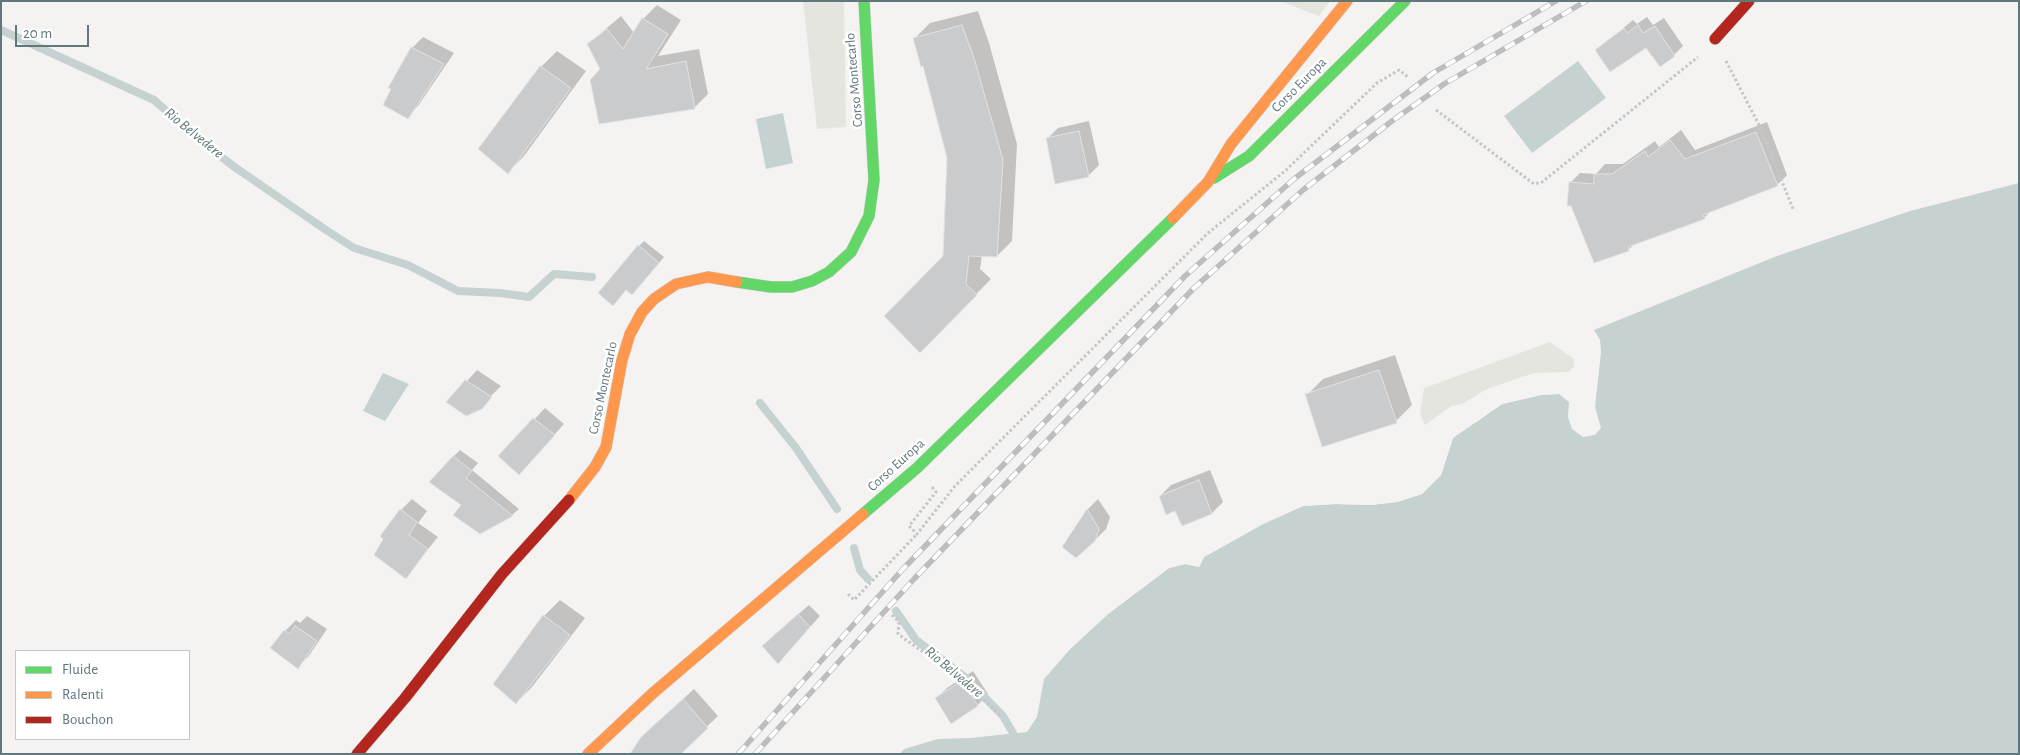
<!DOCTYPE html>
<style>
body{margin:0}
#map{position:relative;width:2020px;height:755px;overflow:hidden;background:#f4f3f2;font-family:"Alegreya Sans",sans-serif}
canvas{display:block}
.frame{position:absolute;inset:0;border:2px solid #60777c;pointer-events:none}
.legend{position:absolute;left:15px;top:650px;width:175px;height:90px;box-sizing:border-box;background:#fff;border:1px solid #bfc9cb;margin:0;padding:6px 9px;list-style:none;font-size:15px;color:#60777c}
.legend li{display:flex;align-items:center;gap:10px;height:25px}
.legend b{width:25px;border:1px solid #bfc9cb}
.scale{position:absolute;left:15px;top:25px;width:74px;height:22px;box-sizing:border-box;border:2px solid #60777c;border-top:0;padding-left:6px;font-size:15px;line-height:18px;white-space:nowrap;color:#60777c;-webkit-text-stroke:4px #fff;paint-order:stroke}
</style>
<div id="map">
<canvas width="2020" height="755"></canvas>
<div class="frame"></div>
<ul class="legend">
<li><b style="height:6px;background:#63d668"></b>Fluide</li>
<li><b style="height:6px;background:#ff974d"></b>Ralenti</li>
<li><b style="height:6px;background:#b3261e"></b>Bouchon</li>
</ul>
<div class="scale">20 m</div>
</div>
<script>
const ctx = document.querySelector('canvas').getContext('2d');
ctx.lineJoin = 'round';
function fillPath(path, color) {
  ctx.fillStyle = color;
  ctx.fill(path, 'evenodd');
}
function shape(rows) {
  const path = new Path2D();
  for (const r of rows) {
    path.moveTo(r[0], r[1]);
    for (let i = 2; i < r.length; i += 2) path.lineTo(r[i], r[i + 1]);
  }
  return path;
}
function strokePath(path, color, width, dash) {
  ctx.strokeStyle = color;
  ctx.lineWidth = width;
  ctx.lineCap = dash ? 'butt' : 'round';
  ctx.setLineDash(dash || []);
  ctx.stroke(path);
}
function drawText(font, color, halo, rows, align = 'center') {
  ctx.font = font + ' "Alegreya Sans",sans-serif';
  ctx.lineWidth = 5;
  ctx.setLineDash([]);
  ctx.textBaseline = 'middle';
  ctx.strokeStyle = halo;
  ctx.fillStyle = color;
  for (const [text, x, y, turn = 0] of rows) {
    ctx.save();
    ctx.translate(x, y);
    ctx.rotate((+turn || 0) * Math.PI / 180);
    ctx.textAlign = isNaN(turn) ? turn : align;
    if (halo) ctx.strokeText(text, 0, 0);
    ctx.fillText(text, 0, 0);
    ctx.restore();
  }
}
fillPath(shape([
 [803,1,844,1,846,127,817,129],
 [1280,1,1330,1,1319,16],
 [1550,342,1574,359,1574,367,1568,372,1534,373,1487,389,1462,404,1451,406,1425,425,1420,414,1424,388]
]), '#e4e5df');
fillPath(shape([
 [1578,61,1606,98,1532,153,1504,116],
 [783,113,793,163,766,169,756,119],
 [2019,183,2019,754,900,754,904,749,938,739,970,738,1027,732,1037,717,1044,679,1069,650,1108,614,1169,568,1185,564,1199,567,1204,557,1263,524,1303,506,1335,504,1371,505,1397,502,1422,494,1441,475,1453,438,1502,404,1541,395,1560,394,1569,402,1568,417,1572,429,1583,437,1595,435,1601,428,1595,407,1601,352,1600,340,1594,330,1777,256,1910,211],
 [383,373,409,384,385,421,363,411]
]), '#c6d2d2');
fillPath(shape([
 [1560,392,1570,399,1569,402,1559,394,1541,395,1502,404,1475,423,1474,421,1501,402,1541,393],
 [1450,438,1453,438,1441,475,1422,494,1397,502,1371,505,1336,504,1303,506,1263,524,1204,557,1199,567,1185,564,1169,568,1108,614,1069,650,1044,679,1044,675,1067,649,1106,612,1168,566,1184,561,1197,564,1202,555,1262,521,1303,504,1336,501,1371,503,1397,500,1421,492,1439,473]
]), '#f4f3f2');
fillPath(shape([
 [657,5,681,20,658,56,699,49,708,94,694,108,602,69,588,44,621,16,634,33,643,19],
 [978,11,989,43,1017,144,1012,241,997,256,982,255,980,269,991,279,935,336,945,256,949,158,924,65,915,38,930,23],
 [1647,17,1653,25,1664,18,1683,46,1674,55,1646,46,1596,51,1633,20,1637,24],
 [423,37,454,53,418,106,407,117,412,48],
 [557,51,586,71,524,156,508,172,541,67],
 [1089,121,1099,165,1088,176,1047,139,1058,128],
 [1767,122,1787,175,1777,185,1712,210,1704,218,1636,243,1629,249,1595,262,1570,183,1580,173,1596,174,1605,164,1623,164,1655,141,1659,147,1681,130,1695,150],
 [644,241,664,257,637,289,639,246],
 [1395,355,1412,405,1396,421,1307,395,1323,379],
 [477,370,501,386,477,410,448,402],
 [545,408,564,424,529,463,500,456],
 [460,450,478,463,472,470,519,509,512,515,480,532,463,505,453,457],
 [1210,470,1223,502,1212,513,1182,525,1176,509,1160,496,1171,485],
 [412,499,427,511,418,523,438,537,405,577,385,539,401,510],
 [1098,499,1110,517,1106,529,1095,540,1064,547,1088,509],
 [560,600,585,618,532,687,516,703,495,684,544,616],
 [809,605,820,616,788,651,774,635],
 [307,616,327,629,308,657,297,667,285,631,296,620,300,623],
 [973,671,988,694,978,705,951,722,936,699,947,688],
 [694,689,718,716,678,754,653,726]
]), '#0003');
strokePath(shape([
 [1,30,154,100,203,143,236,168,326,230,354,248,408,265,458,291,500,293,529,297,554,274,592,277],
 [760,403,796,448,837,509],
 [854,548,860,570,868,579],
 [896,611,916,640,966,678,1003,716,1013,733]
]), '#c6d2d2', 8);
const building = shape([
 [642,18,668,34,646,69,686,61,695,109,599,124,590,80,600,69,587,44,607,29,623,49,642,18],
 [962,25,974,58,1003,160,997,257,969,256,966,284,977,295,920,353,884,316,943,256,947,158,923,66,921,67,913,38,962,25],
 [1638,25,1643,33,1655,26,1675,56,1660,67,1646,48,1610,72,1595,50,1624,28,1627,33,1638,25],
 [411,47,444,64,408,119,383,105,391,89,388,88,411,47],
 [540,66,571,88,508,174,478,149,540,66],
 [1079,131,1089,177,1055,184,1046,138,1079,131],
 [1756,132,1778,186,1703,215,1705,219,1628,247,1629,251,1594,263,1571,206,1567,206,1569,182,1594,184,1594,174,1612,174,1645,151,1648,157,1670,140,1685,159,1756,132],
 [638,245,659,263,632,295,626,290,613,306,598,293,638,245],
 [1379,370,1397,423,1322,447,1305,394,1379,370],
 [465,380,492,397,482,409,466,416,446,402,465,380],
 [533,418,555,435,519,475,498,456,533,418],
 [453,456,472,471,466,478,513,516,480,534,453,515,461,505,429,482,453,456],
 [1199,480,1212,514,1182,526,1175,511,1166,515,1159,496,1199,480],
 [400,509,417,522,409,535,428,549,406,579,374,555,383,539,380,536,400,509],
 [1087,509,1099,529,1095,541,1076,558,1062,547,1087,509],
 [798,614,810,627,778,664,762,646,798,614],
 [543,615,570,635,516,704,493,684,543,615],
 [295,626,317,641,298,669,270,648,284,630,290,634,295,626],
 [962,681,978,706,951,724,935,698,962,681],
 [683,699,708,728,681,754,630,754,641,737,683,699]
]);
fillPath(building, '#cacbcc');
strokePath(building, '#e3e2e2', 1);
const fast = shape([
 [1214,178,1249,156,1405,1],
 [737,282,771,287,792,287,812,281,829,272,851,252,869,216,874,180,864,1],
 [863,514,917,468,1173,218]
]);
const slow = shape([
 [1173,218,1208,182,1231,144,1347,1],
 [569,500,595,467,606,447,622,360,630,334,642,312,654,299,676,284,708,277,737,282],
 [588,754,653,693,863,514]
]);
const jam = shape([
 [1715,39,1749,1],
 [357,754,405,698,502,574,569,500]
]);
strokePath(fast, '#cfd0d0', 12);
strokePath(slow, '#cfd0d0', 12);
strokePath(jam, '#cfd0d0', 12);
strokePath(shape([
 [1726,61,1760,127,1793,209],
 [1436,110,1534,184,1542,182,1698,57],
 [932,487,936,492,909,526,917,534,955,486,1208,233,1285,171,1377,83,1399,70,1408,77],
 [848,594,854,600,917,534],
 [892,615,899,622,898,634,962,680,1001,716]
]), '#c4c6c7', 3, [2.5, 2.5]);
strokePath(fast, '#63d668', 11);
strokePath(slow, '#ff974d', 11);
strokePath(jam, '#b3261e', 11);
const rail = shape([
 [738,754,903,569,1185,276,1294,179,1433,73,1556,1],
 [755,754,914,579,1194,288,1303,190,1392,121,1444,84,1586,1]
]);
strokePath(rail, '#bcbdbe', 5.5);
strokePath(rail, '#fff', 4, [11]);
drawText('14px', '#60777c', '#fff', [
 ["Corso Montecarlo",854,80,-95],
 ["Corso Europa",1299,85,-45],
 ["Corso Montecarlo",603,388,-78],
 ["Corso Europa",896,465,-42]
]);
drawText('italic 15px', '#5b7778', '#fff', [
 ["Rio Belvedere",194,133,39],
 ["Rio Belvedere",954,672,40]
]);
</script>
